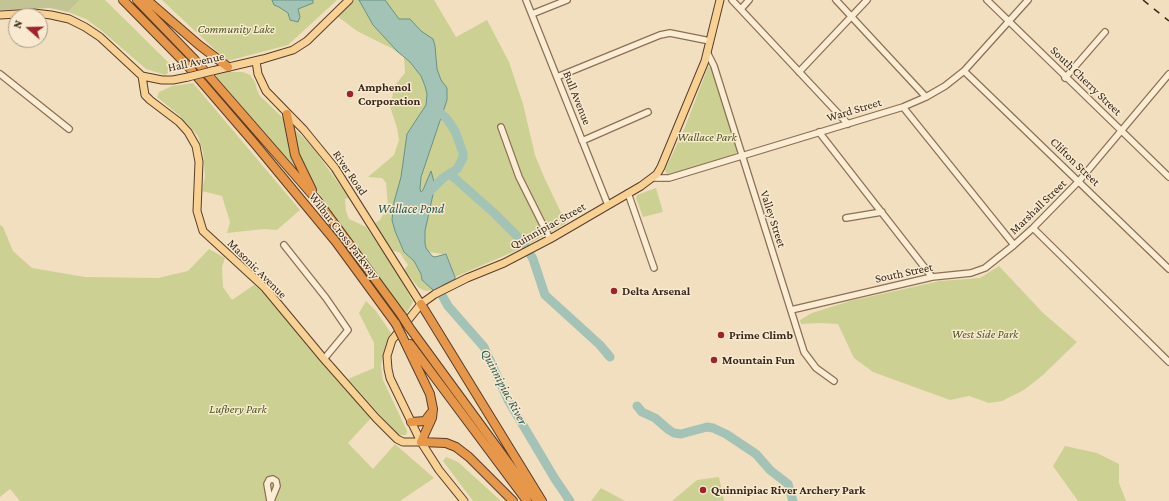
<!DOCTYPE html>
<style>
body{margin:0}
#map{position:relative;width:1169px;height:501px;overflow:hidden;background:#f1dfc0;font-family:"Crimson Pro",serif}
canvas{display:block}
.north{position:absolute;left:8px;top:8px;width:40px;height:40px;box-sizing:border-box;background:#f8ead0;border:1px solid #ac9c88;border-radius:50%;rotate:290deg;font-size:11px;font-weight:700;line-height:16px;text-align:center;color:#3a281c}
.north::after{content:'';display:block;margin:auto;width:14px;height:18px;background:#9f222c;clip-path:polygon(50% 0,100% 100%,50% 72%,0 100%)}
</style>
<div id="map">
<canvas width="1169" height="501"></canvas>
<div class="north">N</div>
</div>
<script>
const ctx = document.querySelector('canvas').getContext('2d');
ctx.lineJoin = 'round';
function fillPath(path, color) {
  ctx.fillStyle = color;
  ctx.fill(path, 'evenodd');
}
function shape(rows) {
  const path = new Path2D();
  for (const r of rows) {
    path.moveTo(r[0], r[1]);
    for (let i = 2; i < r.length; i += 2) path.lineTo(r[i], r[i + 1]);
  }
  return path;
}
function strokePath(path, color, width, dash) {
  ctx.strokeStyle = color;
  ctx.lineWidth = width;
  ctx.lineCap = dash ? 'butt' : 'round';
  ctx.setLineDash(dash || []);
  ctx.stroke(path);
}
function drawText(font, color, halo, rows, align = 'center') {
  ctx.font = font + ' "Crimson Pro",serif';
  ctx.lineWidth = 3;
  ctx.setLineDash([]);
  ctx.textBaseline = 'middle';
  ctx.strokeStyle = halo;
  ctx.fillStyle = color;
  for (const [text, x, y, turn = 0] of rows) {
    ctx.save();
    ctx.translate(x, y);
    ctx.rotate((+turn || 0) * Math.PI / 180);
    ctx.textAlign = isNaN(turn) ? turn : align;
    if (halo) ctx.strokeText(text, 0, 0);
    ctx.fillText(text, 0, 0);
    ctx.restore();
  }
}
fillPath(shape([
 [80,0,105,0,173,67,169,72,165,75,146,69,102,31,86,19,68,12],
 [162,0,337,0,288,45,227,61],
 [352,0,434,0,456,37,487,20,509,62,523,104,535,155,544,177,566,223,522,248,455,277,447,255,402,247,404,252,414,261,421,274,422,280,433,290,426,291,419,288,404,270,408,265,400,253,395,251,392,252,374,224,380,220,388,206,386,183,382,178,368,177,394,155,399,140,397,128,390,106,395,85,405,73,404,57,391,48,357,31,337,16],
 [708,67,711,67,736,147,737,152,734,155,667,175,665,170,685,127],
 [226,72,243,72,250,75,255,82,257,90,260,96,283,118,298,170,295,169,215,75],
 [193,83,300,210,277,230,264,229,227,233,230,222,222,196,202,191,205,176,203,152,198,136,180,116,157,97,159,92,172,86],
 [294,129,300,134,314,149,349,198,345,199,346,211,349,219,366,227,395,269,413,302,406,314,315,188,299,155],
 [656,188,663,212,643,217,636,198,637,195],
 [0,225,3,227,13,251,32,268,85,277,158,278,188,271,209,249,225,258,222,267,223,287,232,300,254,285,264,293,372,417,348,443,373,469,395,444,434,478,400,501,20,501,10,489,0,497],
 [999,266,1043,313,1077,342,1043,375,1024,390,1002,401,989,403,969,396,950,400,873,372,854,358,838,324,820,323,801,324,800,320,812,313,850,301,940,281,980,278],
 [366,301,376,311,391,333,384,352,381,366,383,380,407,431,406,435,398,435,348,379,374,368,374,343,359,313],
 [1065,446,1097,453,1119,464,1119,483,1126,501,1078,501,1053,466],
 [446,457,458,462,501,501,473,501,443,461],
 [719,477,724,501,672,501,697,480],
 [601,488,625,501,591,501]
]), '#cdd093');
fillPath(shape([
 [0,0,80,0,68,12,50,8,0,10]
]), '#c2c493');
const water = shape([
 [272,0,313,0,313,3,298,9,300,17,298,22,290,20,288,13,279,7,274,5,272,0],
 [359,0,385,0,399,19,410,19,421,31,433,39,435,46,437,69,441,80,447,88,447,100,421,177,420,189,421,192,423,190,431,171,435,185,425,231,425,243,426,248,432,256,435,257,446,254,455,277,455,279,433,290,422,280,421,274,414,261,404,252,395,231,392,220,394,202,401,177,407,134,426,105,427,94,425,86,421,76,410,62,397,51,373,25,359,0]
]);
fillPath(water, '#a3c3b7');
strokePath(water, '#699285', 1);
strokePath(shape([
 [450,174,494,213,523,242,533,259,545,295,600,345,610,357],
 [427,194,443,178,457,169,463,158,463,153,455,131,447,119,434,107],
 [432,277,448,306,484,347,508,400,555,479,570,501],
 [637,406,642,412,655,418,669,430,674,433,681,434,707,427,713,428,726,434,756,454,770,470,788,484,793,501]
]), '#a3c3b7', 9);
const minor = shape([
 [526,0,608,205],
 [732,0,848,124],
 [836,0,926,97],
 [987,0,1169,177],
 [741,9,749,0],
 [532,14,567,0],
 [707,52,714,66,804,352,816,368,834,381],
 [964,71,1169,269],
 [799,72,867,0],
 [0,74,69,129],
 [557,77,660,35,670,33,710,41],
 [1065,78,1105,32],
 [903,107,1014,245],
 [501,127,519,177,550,239],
 [819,132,932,277],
 [582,141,648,112],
 [652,178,669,178,903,107,926,97,945,86,964,71,1028,0],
 [628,193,654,268],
 [846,218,882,212],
 [1033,228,1169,362],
 [284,245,326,298,348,330,324,359],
 [791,310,932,277,971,273,985,268,1014,245,1033,228,1079,181,1169,74],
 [270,501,267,484,269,480,273,479,276,481,277,486,271,501]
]);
const major = shape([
 [0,15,34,13,51,15,69,19,85,27,100,37,142,76,162,80,173,80,188,77],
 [256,61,258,74,266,91,304,130,335,168,421,304],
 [212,71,263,59,293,50,307,41,349,0],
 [142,76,145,95,150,100,179,122,188,132,196,146,199,162,197,211,203,231,265,288,324,359,376,418,397,439,403,442,421,442],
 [464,501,439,470,421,442,390,378,388,369,387,356,392,340,421,304,435,294,467,278,504,263,550,239,641,186,657,174,661,167,705,61,720,0]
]);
const highway = shape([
 [123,0,187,65,255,144,336,242,396,324],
 [137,0,195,60,317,200,402,316],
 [147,0,199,45,228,67],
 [287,114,295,155,312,190],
 [421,304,542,501],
 [409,327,526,487,536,499],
 [402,336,430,394,433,409,432,418,421,442,446,443,456,447,469,457,513,501],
 [410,344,527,501],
 [411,422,425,421,431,413]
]);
strokePath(minor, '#8c6f56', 8);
strokePath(major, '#593d2b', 9);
strokePath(highway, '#593d2b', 10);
strokePath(minor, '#fbedd4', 5.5);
strokePath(major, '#f8d194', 7);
strokePath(highway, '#e79749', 8);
strokePath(shape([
 [1143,0,1169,21]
]), '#3a281c', 1.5, [7, 7]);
const majorBridge = shape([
 [188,77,212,71]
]);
const highwayBridge = shape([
 [402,316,409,327],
 [396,324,402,336]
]);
strokePath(majorBridge, '#593d2b', 9, []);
strokePath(highwayBridge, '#593d2b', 10, []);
strokePath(majorBridge, '#f8d194', 7);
strokePath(highwayBridge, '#e79749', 8);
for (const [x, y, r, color] of [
 [350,94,4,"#9f222c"],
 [614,291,4,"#9f222c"],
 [721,335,4,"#9f222c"],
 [714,360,4,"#9f222c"],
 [703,490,4,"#9f222c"]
]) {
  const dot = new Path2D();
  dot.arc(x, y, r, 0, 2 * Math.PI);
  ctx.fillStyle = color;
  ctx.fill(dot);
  strokePath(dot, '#f8ead0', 1.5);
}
drawText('italic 12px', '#4e5821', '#f8ead0', [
 ["Community Lake",236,29],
 ["Wallace Park",707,137],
 ["West Side Park",985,334],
 ["Lufbery Park",238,409]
]);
drawText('12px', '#3a281c', '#f8ead0', [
 ["Hall Avenue",196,62,-12],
 ["South Cherry Street",1086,81,44],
 ["Bull Avenue",577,98,68],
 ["Ward Street",854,110,-17],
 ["Clifton Street",1075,162,44],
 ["River Road",350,173,56],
 ["Marshall Street",1038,207,-44],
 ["Valley Street",773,219,72],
 ["Quinnipiac Street",548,226,-29],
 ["Wilbur Cross Parkway",344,236,52],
 ["Masonic Avenue",257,269,45],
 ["South Street",904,273,-12]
]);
drawText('bold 12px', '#3a281c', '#f8ead0', [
 ["Amphenol",358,87],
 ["Corporation",358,101],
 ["Delta Arsenal",622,291],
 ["Prime Climb",729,335],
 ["Mountain Fun",722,360],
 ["Quinnipiac River Archery Park",711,490]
], 'left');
drawText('italic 13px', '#2a5b54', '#f8ead0', [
 ["Wallace Pond",411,209],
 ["Quinnipiac River",504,387,62]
]);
</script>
